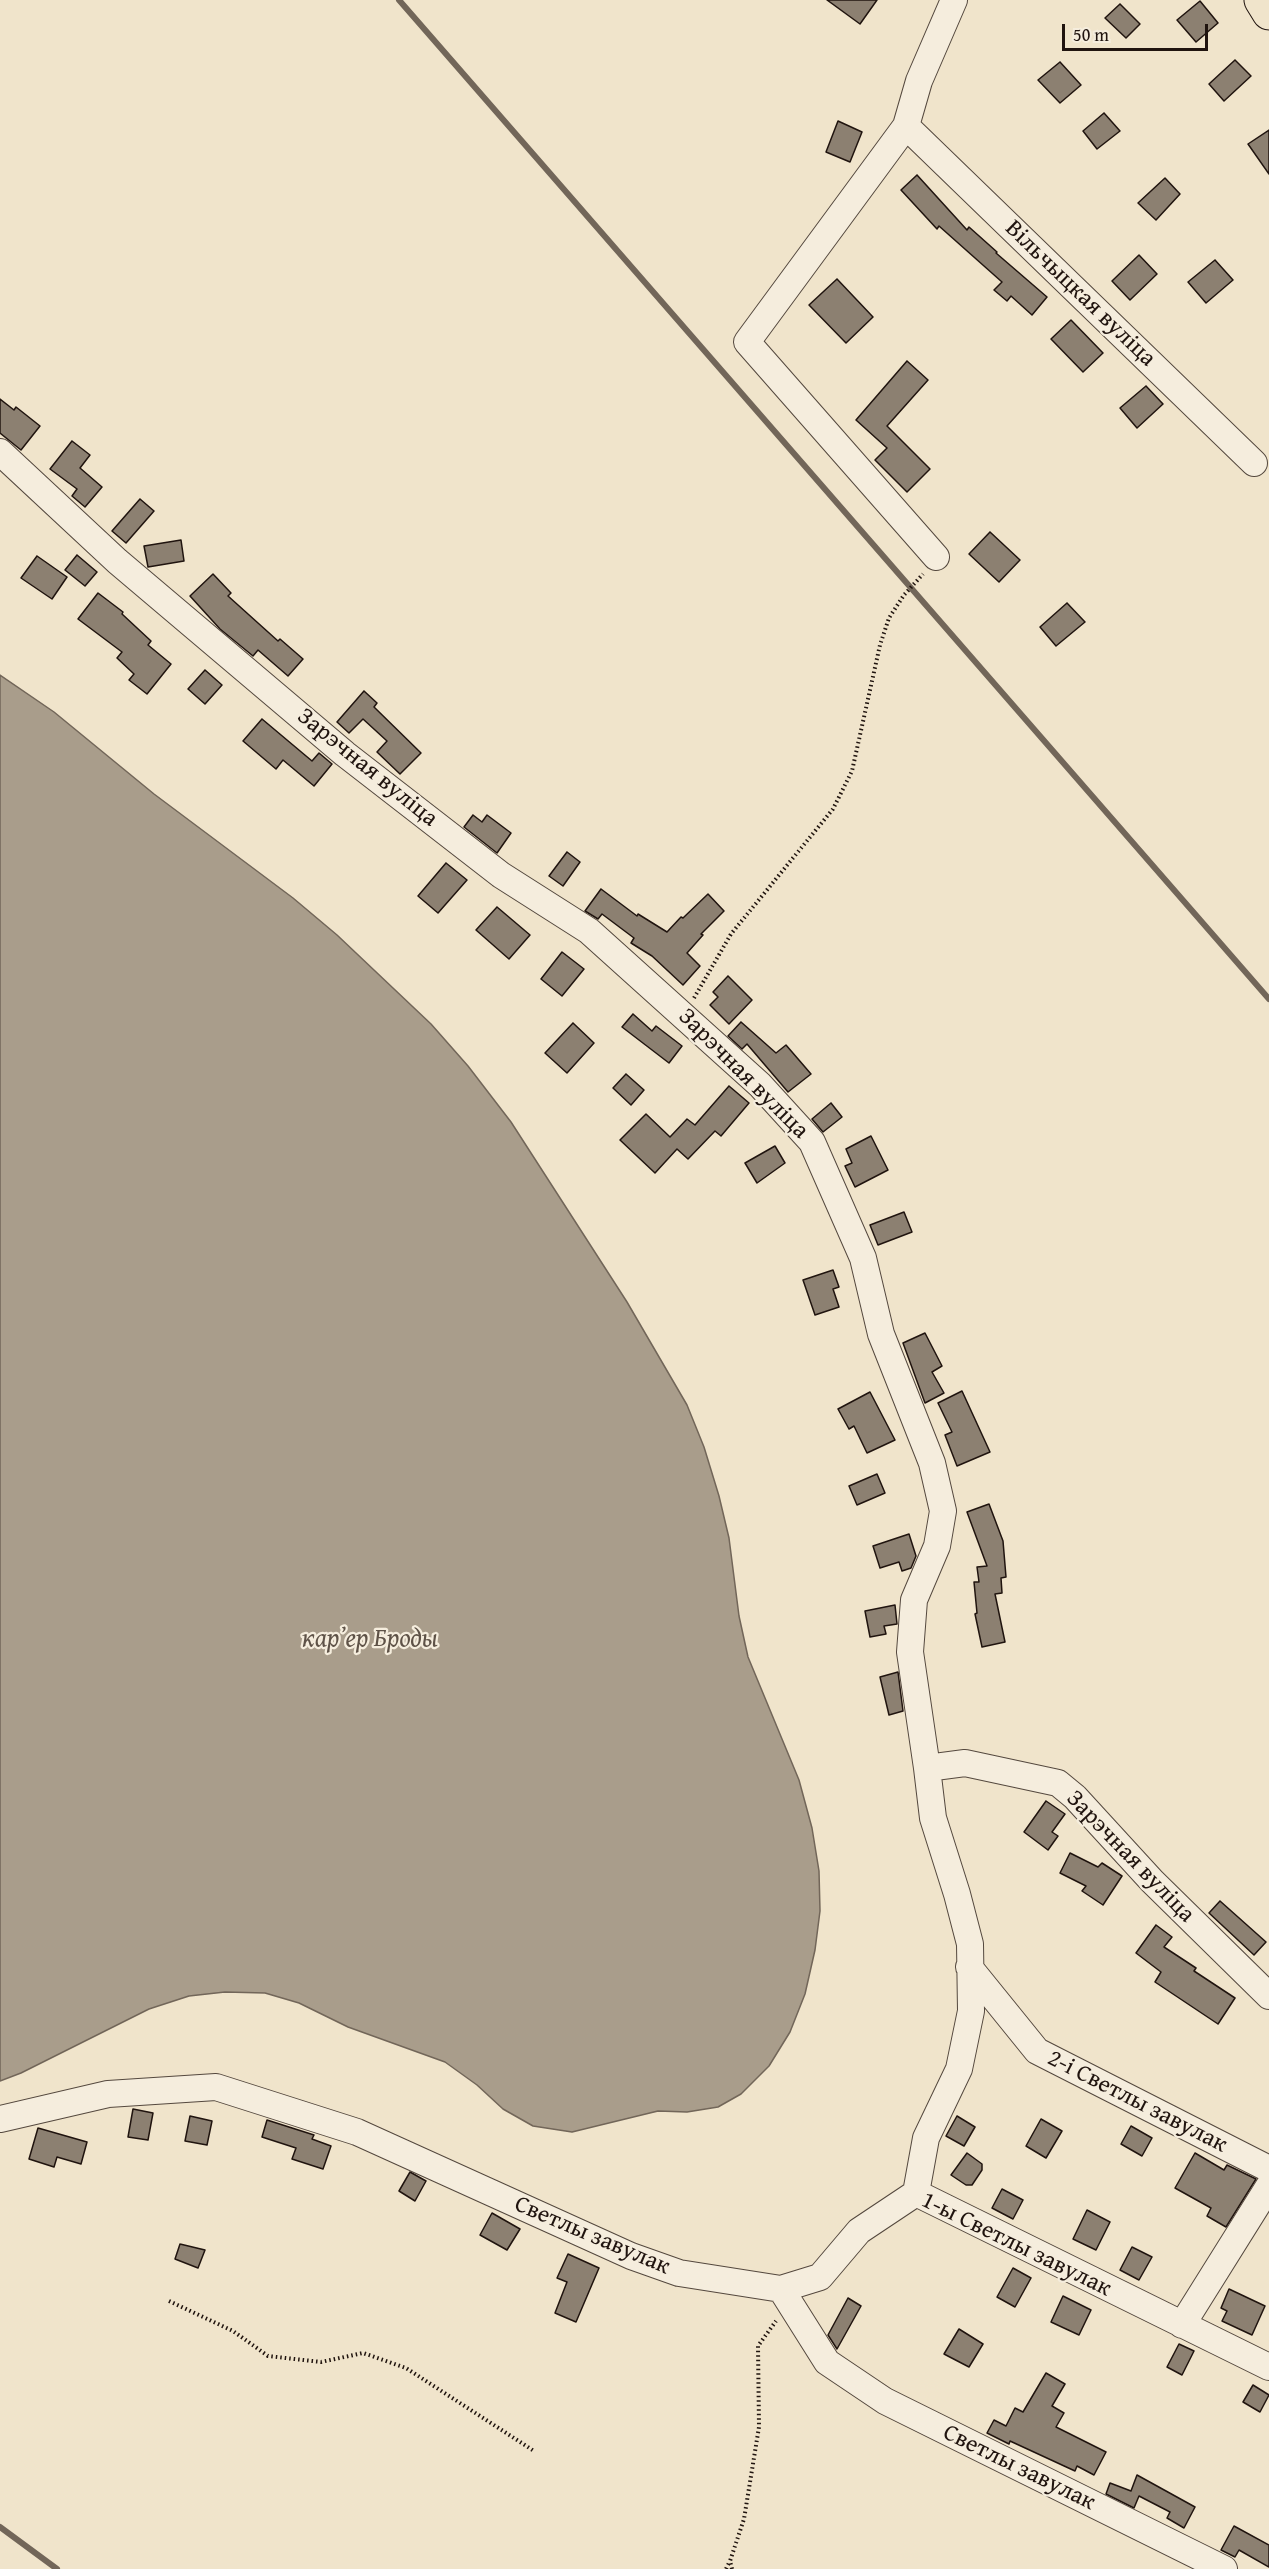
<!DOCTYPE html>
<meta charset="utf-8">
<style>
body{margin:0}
#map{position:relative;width:1269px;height:2569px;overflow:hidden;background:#f0e4cb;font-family:"Gentium Book Plus",serif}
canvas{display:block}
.scale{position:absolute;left:1062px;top:24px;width:146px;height:27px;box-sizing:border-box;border:3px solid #20140f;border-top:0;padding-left:8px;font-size:18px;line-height:21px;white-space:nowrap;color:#20140f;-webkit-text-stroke:4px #f5eddd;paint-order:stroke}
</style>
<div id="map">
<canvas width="1269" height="2569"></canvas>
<div class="scale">50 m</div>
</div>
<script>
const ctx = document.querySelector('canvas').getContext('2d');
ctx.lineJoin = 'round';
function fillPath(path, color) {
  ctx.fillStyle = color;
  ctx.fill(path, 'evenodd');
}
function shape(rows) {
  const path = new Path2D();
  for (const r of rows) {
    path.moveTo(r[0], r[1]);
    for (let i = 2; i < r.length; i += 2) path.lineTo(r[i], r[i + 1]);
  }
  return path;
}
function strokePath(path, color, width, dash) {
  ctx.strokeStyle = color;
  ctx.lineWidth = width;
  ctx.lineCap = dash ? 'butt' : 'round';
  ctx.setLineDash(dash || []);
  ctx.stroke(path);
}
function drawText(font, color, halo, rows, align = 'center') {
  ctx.font = font + ' "Gentium Book Plus",serif';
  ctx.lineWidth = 4.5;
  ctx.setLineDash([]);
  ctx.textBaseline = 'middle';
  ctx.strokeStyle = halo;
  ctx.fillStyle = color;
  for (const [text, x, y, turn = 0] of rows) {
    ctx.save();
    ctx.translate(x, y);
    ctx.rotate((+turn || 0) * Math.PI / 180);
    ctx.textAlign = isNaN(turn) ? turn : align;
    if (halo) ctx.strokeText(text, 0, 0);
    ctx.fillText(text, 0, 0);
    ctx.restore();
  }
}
const water = shape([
 [0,675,54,712,154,794,293,898,337,935,431,1024,468,1066,511,1122,627,1302,687,1405,704,1447,719,1496,729,1538,739,1616,748,1657,799,1780,812,1828,819,1871,820,1911,815,1950,805,1994,790,2032,769,2066,741,2094,718,2107,687,2112,658,2111,572,2132,533,2126,503,2109,477,2085,445,2062,348,2027,299,2003,265,1993,225,1992,189,1996,149,2009,21,2073,0,2081,0,675]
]);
fillPath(water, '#a99d8b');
strokePath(water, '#726659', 1.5);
strokePath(shape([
 [399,0,1269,999],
 [0,2527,57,2569]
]), '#726659', 6);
const building = shape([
 [827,0,877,0,860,24,827,0],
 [1200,1,1218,23,1196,42,1177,20,1200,1],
 [1120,4,1140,24,1126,38,1105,18,1120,4],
 [1235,60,1251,76,1224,101,1209,84,1235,60],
 [1060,62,1081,85,1060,103,1038,80,1060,62],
 [1104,113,1120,131,1097,149,1083,131,1104,113],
 [838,121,862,132,850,162,826,152,838,121],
 [1269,130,1269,174,1248,144,1269,130],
 [917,175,967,230,969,227,997,252,996,253,1047,297,1032,315,1011,296,1007,301,994,290,1002,282,939,226,937,229,901,190,917,175],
 [1165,178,1180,194,1156,220,1138,203,1165,178],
 [1139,255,1157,274,1130,300,1112,281,1139,255],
 [1215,260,1233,280,1206,303,1188,282,1215,260],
 [837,279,873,317,846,343,809,305,837,279],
 [1071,320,1103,353,1083,372,1051,339,1071,320],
 [907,361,928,380,887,426,930,469,907,492,875,460,887,448,856,420,907,361],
 [1146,386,1163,404,1137,428,1120,408,1146,386],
 [0,399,14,410,16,407,40,426,21,450,0,433,0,399],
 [72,441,90,455,80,468,102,487,85,507,72,496,77,489,50,469,72,441],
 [140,499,154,511,126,543,112,531,140,499],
 [990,532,1020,560,999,582,969,554,990,532],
 [181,540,184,561,148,567,144,546,181,540],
 [77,555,97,572,85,586,65,570,77,555],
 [37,556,67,577,52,599,21,578,37,556],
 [213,574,231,593,228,596,278,641,280,639,303,659,288,676,258,650,253,656,220,629,190,596,213,574],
 [98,593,123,612,122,614,151,641,148,645,171,664,147,694,129,680,134,674,117,658,122,652,78,619,98,593],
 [1067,603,1085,622,1056,646,1040,627,1067,603],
 [205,670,222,685,205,704,188,689,205,670],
 [364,691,377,703,374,707,421,753,400,774,377,752,387,741,363,719,349,733,337,722,364,691],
 [262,719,312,761,319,753,332,764,314,786,283,760,276,769,243,741,262,719],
 [473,815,482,822,487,815,511,833,497,853,464,827,473,815],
 [567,852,580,862,563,886,549,876,567,852],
 [446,863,467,880,438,913,418,896,446,863],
 [601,889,637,916,638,914,667,932,681,917,683,918,708,894,724,911,701,934,703,935,687,953,700,966,683,985,652,956,631,943,634,938,602,914,598,919,585,911,601,889],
 [497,907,530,935,509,959,476,930,497,907],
 [562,952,584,969,562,996,541,979,562,952],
 [728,976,752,1000,729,1024,710,1005,718,997,713,992,728,976],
 [633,1014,652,1031,656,1026,682,1046,669,1063,622,1027,633,1014],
 [741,1022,776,1053,786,1045,811,1074,788,1092,747,1044,742,1049,728,1036,741,1022],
 [573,1023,594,1043,567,1073,545,1053,573,1023],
 [626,1074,644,1090,631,1105,613,1088,626,1074],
 [729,1086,749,1103,721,1136,715,1131,688,1159,677,1149,655,1173,620,1140,646,1114,670,1137,687,1119,695,1125,729,1086],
 [831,1103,842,1117,823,1132,812,1119,831,1103],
 [871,1136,888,1170,855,1187,845,1166,852,1163,846,1149,871,1136],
 [775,1146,785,1163,757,1183,745,1163,775,1146],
 [904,1212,912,1232,878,1245,870,1225,904,1212],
 [833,1270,839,1287,833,1289,839,1307,815,1315,803,1280,833,1270],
 [925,1333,942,1366,932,1372,944,1393,925,1403,903,1343,925,1333],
 [962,1391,990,1452,957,1466,945,1435,952,1432,938,1403,962,1391],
 [870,1392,895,1440,867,1453,854,1426,849,1429,838,1409,870,1392],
 [877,1474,885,1493,857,1505,849,1486,877,1474],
 [989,1504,1003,1541,1006,1577,1001,1578,1002,1593,995,1594,1005,1642,982,1647,975,1614,977,1613,974,1582,979,1582,977,1567,987,1566,967,1512,989,1504],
 [909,1534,916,1556,911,1568,902,1571,899,1562,880,1568,873,1546,909,1534],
 [895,1605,897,1624,884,1626,886,1634,870,1637,865,1611,895,1605],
 [898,1672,903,1711,889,1715,880,1677,898,1672],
 [1046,1801,1065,1814,1052,1832,1058,1836,1048,1850,1024,1832,1046,1801],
 [1070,1853,1098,1867,1102,1863,1122,1876,1103,1905,1082,1891,1086,1886,1060,1873,1070,1853],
 [1220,1901,1266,1942,1254,1955,1209,1913,1220,1901],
 [1156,1925,1172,1937,1164,1947,1196,1968,1194,1971,1235,1998,1218,2024,1155,1982,1161,1972,1136,1953,1156,1925],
 [133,2109,153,2113,148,2140,128,2137,133,2109],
 [190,2116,212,2121,207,2145,185,2141,190,2116],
 [957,2116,975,2127,964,2146,946,2136,957,2116],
 [1041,2119,1062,2131,1046,2158,1026,2146,1041,2119],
 [267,2120,314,2135,312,2139,331,2146,323,2169,292,2159,296,2148,262,2137,267,2120],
 [1131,2126,1152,2138,1142,2156,1121,2144,1131,2126],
 [38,2128,87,2142,81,2164,57,2157,54,2167,29,2159,38,2128],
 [967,2153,982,2164,982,2170,972,2185,966,2185,951,2175,967,2153],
 [1195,2153,1224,2170,1227,2165,1256,2179,1226,2227,1207,2216,1211,2208,1175,2188,1195,2153],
 [410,2172,426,2181,415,2201,399,2191,410,2172],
 [1002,2189,1023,2200,1013,2219,992,2208,1002,2189],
 [1087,2210,1110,2222,1096,2250,1073,2239,1087,2210],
 [492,2213,520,2229,507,2250,480,2235,492,2213],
 [180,2244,205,2250,198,2268,175,2259,180,2244],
 [1132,2247,1152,2257,1139,2280,1120,2270,1132,2247],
 [568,2254,599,2268,576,2322,555,2313,567,2282,557,2278,568,2254],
 [1013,2268,1031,2278,1015,2307,997,2297,1013,2268],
 [1229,2289,1265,2306,1252,2335,1222,2321,1227,2311,1221,2308,1229,2289],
 [1063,2296,1091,2310,1079,2335,1051,2322,1063,2296],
 [848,2298,861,2306,837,2349,828,2335,848,2298],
 [959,2329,983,2344,969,2367,944,2354,959,2329],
 [1179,2344,1194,2351,1182,2375,1167,2367,1179,2344],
 [1046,2373,1065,2384,1052,2406,1064,2413,1056,2427,1106,2452,1094,2475,1077,2466,1075,2471,1010,2441,1009,2444,987,2433,994,2420,1006,2426,1015,2408,1023,2412,1046,2373],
 [1253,2385,1269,2395,1260,2412,1243,2402,1253,2385],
 [1137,2475,1195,2507,1184,2528,1167,2518,1170,2512,1139,2496,1134,2508,1106,2494,1110,2483,1131,2491,1137,2475],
 [1234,2526,1269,2545,1269,2567,1239,2550,1235,2557,1221,2550,1234,2526]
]);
fillPath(building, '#8c8071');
strokePath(building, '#20140f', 1.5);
const minor = shape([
 [906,126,1254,463],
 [0,452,117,561,345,754,501,875,589,931,760,1085,812,1142,863,1258,881,1334,932,1463,943,1511,937,1546,914,1600,910,1652,927,1768,965,1763,1058,1783,1075,1797,1152,1881,1269,1996],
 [936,557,747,342,906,126,919,81,954,0],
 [969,1967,1037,2051,1269,2169],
 [0,2119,108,2094,216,2087,357,2132,631,2256,679,2273,781,2289,827,2362,885,2401,1224,2569],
 [916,2193,926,2138,959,2069,971,2011,970,1944,957,1894,933,1818,927,1768],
 [781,2289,820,2277,859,2231,916,2193,1269,2367],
 [1182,2325,1269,2186]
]);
const major = shape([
 [1261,0,1269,13]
]);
strokePath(minor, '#54483e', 28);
strokePath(major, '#20140f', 35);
strokePath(shape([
 [694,998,731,934,833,809,852,771,880,645,889,618,904,595,923,574],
 [169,2301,233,2331,268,2356,321,2362,363,2353,406,2368,534,2451],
 [726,2569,730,2561],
 [732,2569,730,2561,744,2519,759,2427,758,2346,776,2321]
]), '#20140f', 4, [1.5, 3]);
strokePath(minor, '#f5eddd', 26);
strokePath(major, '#f0e4cb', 33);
drawText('24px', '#20140f', '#f5eddd', [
 ["Вільчыцкая вуліца",1080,294,44],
 ["Зарэчная вуліца",367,768,39],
 ["Зарэчная вуліца",743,1074,45],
 ["Зарэчная вуліца",1130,1857,46],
 ["2-і Светлы завулак",1137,2102,27],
 ["Светлы завулак",592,2236,23],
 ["1-ы Светлы завулак",1016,2245,26],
 ["Светлы завулак",1019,2468,26]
]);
drawText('italic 26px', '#5e5247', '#f5eddd', [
 ["карʼер Броды",370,1639]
]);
</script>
